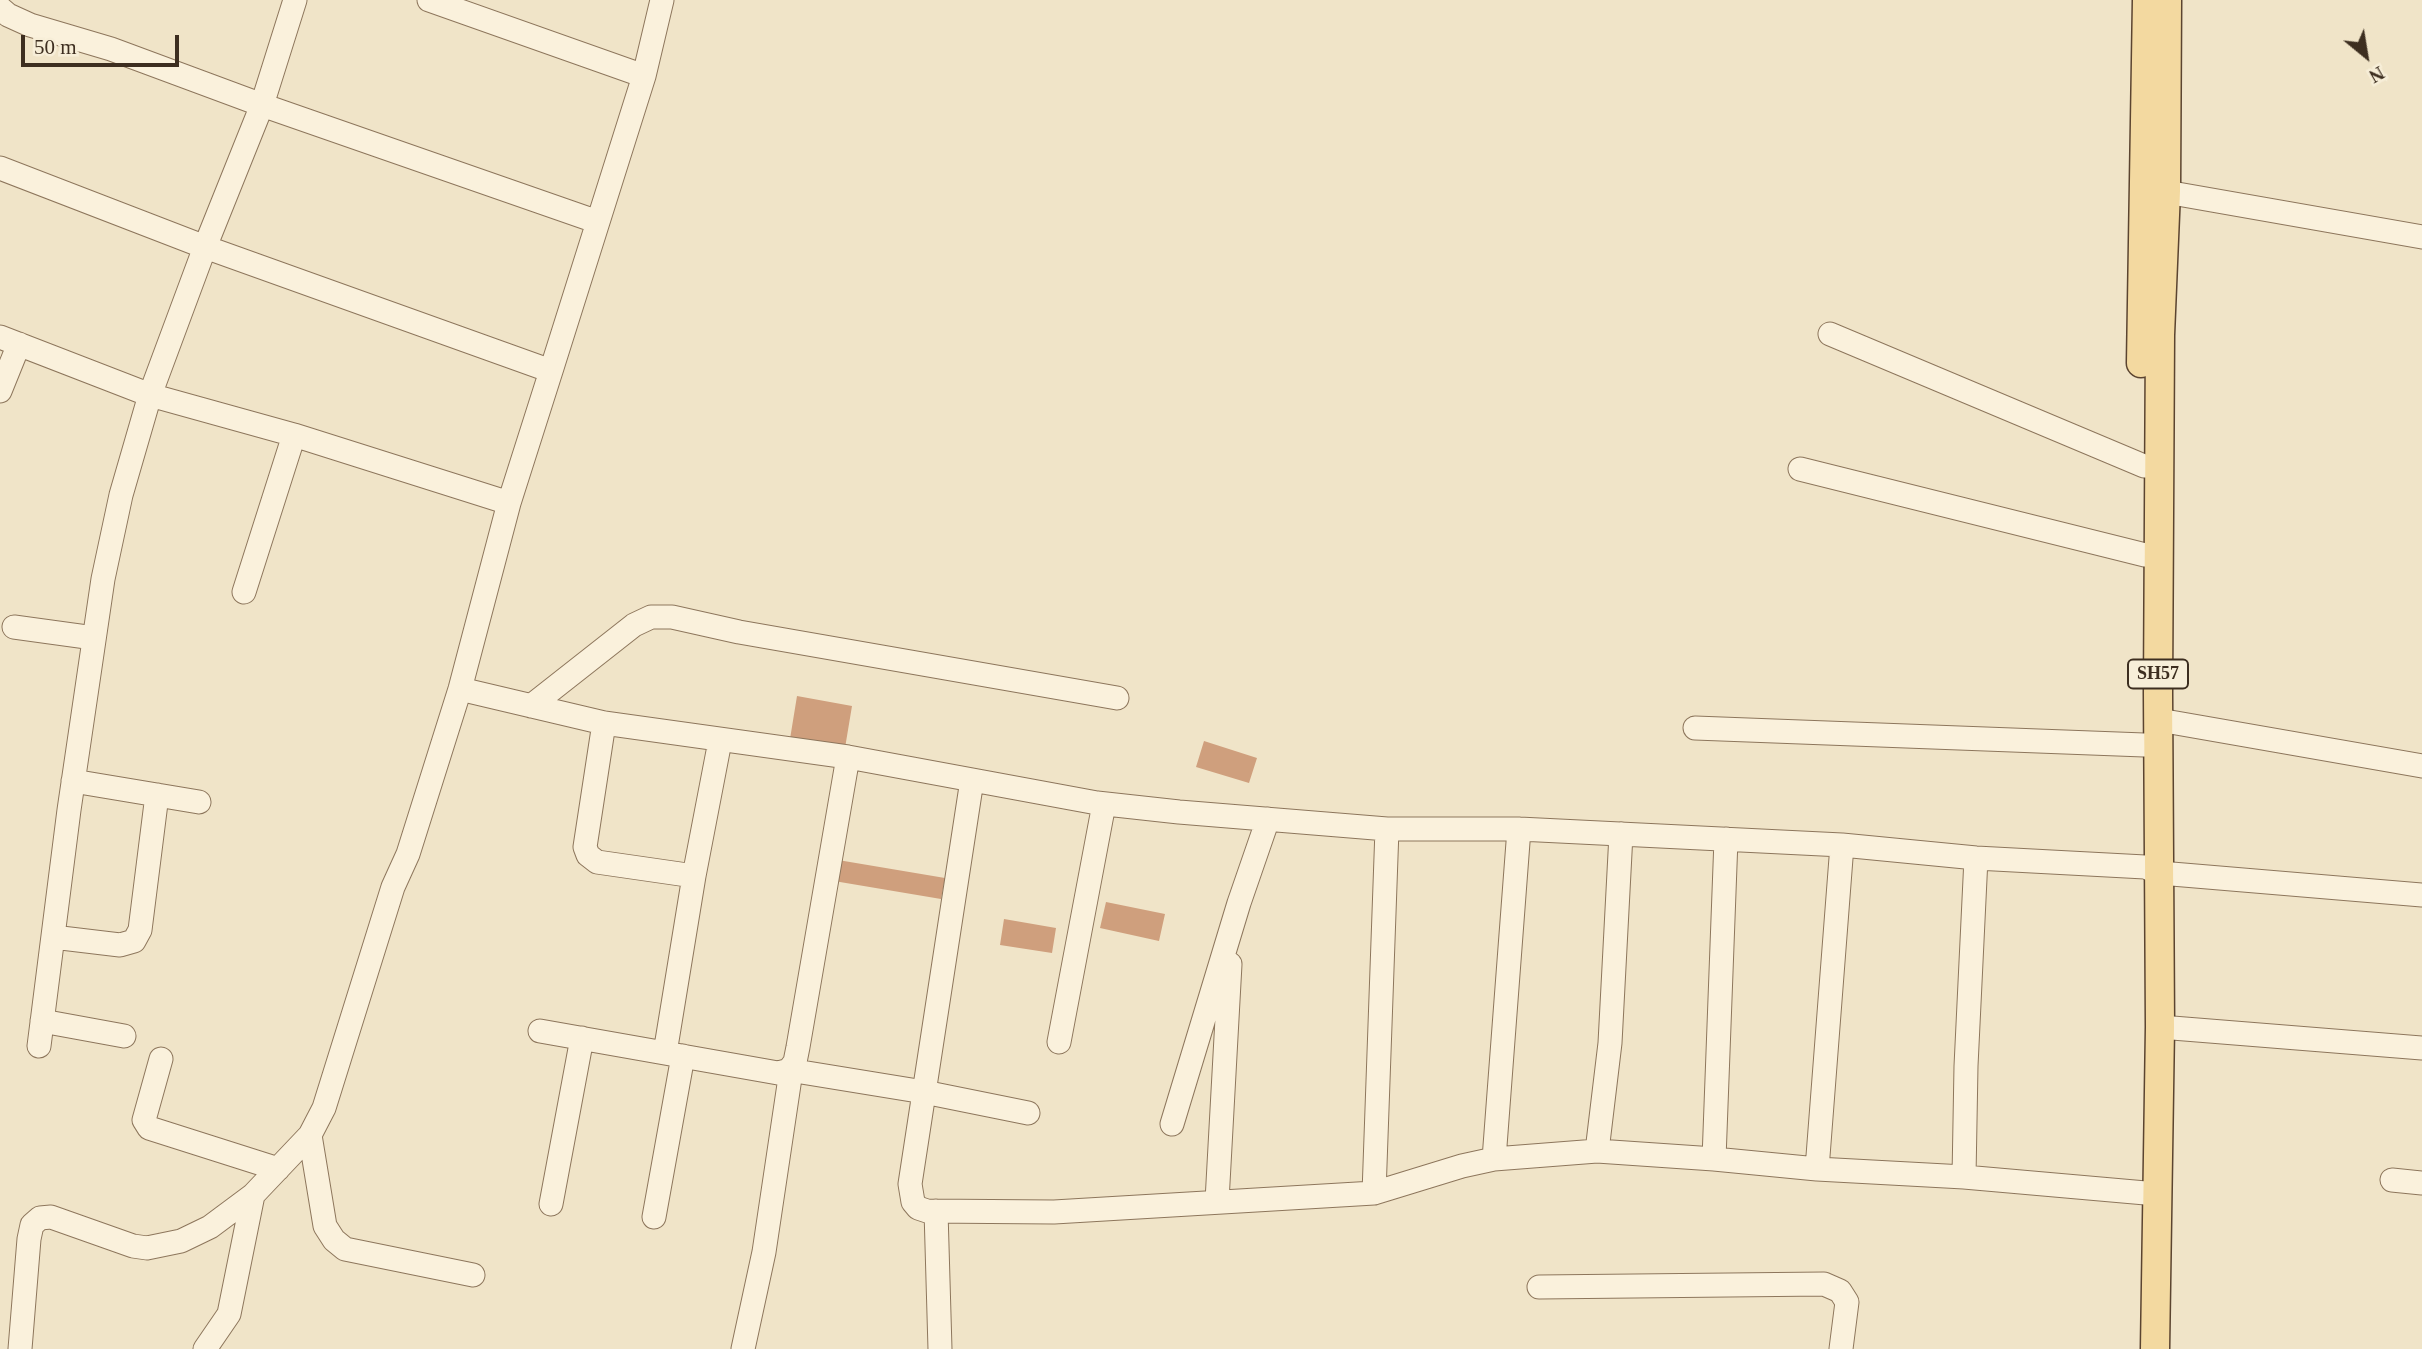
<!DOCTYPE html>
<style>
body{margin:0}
#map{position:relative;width:2422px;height:1349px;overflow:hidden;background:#f0e4c8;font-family:Georgia,serif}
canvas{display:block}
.north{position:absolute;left:2331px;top:21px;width:70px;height:70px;-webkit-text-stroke:5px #f7eed8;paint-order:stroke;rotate:150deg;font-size:19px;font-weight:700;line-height:28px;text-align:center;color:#3d2e20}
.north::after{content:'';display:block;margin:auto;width:24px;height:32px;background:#3d2e20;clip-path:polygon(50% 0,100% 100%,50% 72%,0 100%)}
.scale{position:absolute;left:21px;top:35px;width:158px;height:32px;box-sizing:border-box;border:4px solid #3d2e20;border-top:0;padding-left:9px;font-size:21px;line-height:24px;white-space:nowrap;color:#3d2e20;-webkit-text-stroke:5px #f7eed8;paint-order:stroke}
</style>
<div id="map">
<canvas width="2422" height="1349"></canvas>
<div class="north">N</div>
<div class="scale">50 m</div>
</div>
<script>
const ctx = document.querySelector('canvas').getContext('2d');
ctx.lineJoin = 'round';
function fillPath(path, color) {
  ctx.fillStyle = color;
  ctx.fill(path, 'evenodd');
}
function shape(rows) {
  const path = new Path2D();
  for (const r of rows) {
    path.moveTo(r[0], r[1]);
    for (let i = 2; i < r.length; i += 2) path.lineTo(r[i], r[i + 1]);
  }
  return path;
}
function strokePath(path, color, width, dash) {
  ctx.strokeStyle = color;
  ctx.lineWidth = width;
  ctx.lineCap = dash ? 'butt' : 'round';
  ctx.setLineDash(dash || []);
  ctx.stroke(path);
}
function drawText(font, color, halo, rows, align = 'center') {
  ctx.font = font + ' Georgia,serif';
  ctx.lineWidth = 7;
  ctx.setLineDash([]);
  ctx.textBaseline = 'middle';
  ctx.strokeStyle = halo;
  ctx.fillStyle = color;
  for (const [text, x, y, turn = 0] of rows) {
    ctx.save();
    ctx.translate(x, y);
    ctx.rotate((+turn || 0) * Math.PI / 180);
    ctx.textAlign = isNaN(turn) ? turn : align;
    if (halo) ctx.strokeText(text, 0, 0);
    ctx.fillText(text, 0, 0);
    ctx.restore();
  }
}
fillPath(shape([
 [797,696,852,706,845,748,790,739],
 [1204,741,1257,758,1249,783,1196,767],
 [838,860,945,878,941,899,834,881],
 [1106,902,1165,914,1159,941,1100,928],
 [1004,919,1056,928,1052,953,1000,945]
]), '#cf9f7d');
const minor = shape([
 [429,0,644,76],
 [0,8,8,15,30,25,111,49,262,105,598,222],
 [0,168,205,247,551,371,644,76,662,0],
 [2149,189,2422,237],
 [1830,334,2144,466],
 [0,337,150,395,294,435,509,503],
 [0,391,19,344],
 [1800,469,2145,555],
 [244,592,294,435],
 [14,627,94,638],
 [460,689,604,723,848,757,1097,803,1179,812,1387,829,1519,829,1842,845,1976,858,2145,867,2160,873,2422,895],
 [531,706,634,625,651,617,672,617,739,632,1117,698],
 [2159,720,2422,766],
 [604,723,585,847,588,855,597,862,694,876],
 [1695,728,2144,745],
 [972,780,910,1184,913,1202,918,1208,927,1211,1054,1212,1374,1193,1462,1166,1494,1159,1597,1151,1714,1159,1817,1169,1964,1177,2157,1194],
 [73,781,199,802],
 [53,937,120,945,134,941,140,930,157,795],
 [42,1021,124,1036],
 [2160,1027,2422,1048],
 [540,1031,778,1073,789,1070,795,1062,798,1047,848,757],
 [1059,1042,1104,804],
 [39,1046,69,810,103,579,121,495,150,395,205,247,262,105,295,0],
 [665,1053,694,876,720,741],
 [161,1059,144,1120,149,1128,278,1169],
 [789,1070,924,1092,1028,1113],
 [1172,1124,1239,903,1268,819],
 [310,1135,325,1226,334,1240,345,1249,473,1275],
 [1597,1151,1610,1043,1621,834],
 [1494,1159,1519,829],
 [1714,1159,1726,839],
 [1817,1169,1842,845],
 [1964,1177,1966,1066,1976,858],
 [2392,1180,2422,1183],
 [1374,1193,1387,829],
 [1217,1201,1230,964],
 [551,1204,582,1038],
 [936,1211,940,1349],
 [654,1217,683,1056],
 [1539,1287,1824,1284,1840,1291,1847,1302,1841,1349],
 [20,1349,29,1239,32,1225,40,1218,51,1217,133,1246,147,1248,181,1241,210,1227,253,1195,310,1135,324,1108,393,887,408,854,460,689,509,503,551,371],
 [205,1349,229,1314,253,1195],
 [743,1349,764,1252,791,1071]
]);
const major = shape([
 [2141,363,2147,0],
 [2155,1349,2160,1027,2158,693,2160,335,2166,191,2167,0]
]);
strokePath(minor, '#8d765c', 25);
strokePath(major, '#5b4430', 31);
strokePath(minor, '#faf1dc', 23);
strokePath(major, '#f3d9a0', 28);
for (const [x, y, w] of [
 [2158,674,60]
]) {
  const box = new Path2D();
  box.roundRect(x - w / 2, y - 14.5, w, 29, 5);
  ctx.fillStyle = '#f7eed8';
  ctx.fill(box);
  strokePath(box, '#3d2e20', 2);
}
drawText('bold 18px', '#3d2e20', null, [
 ["SH57",2158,674]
]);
</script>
